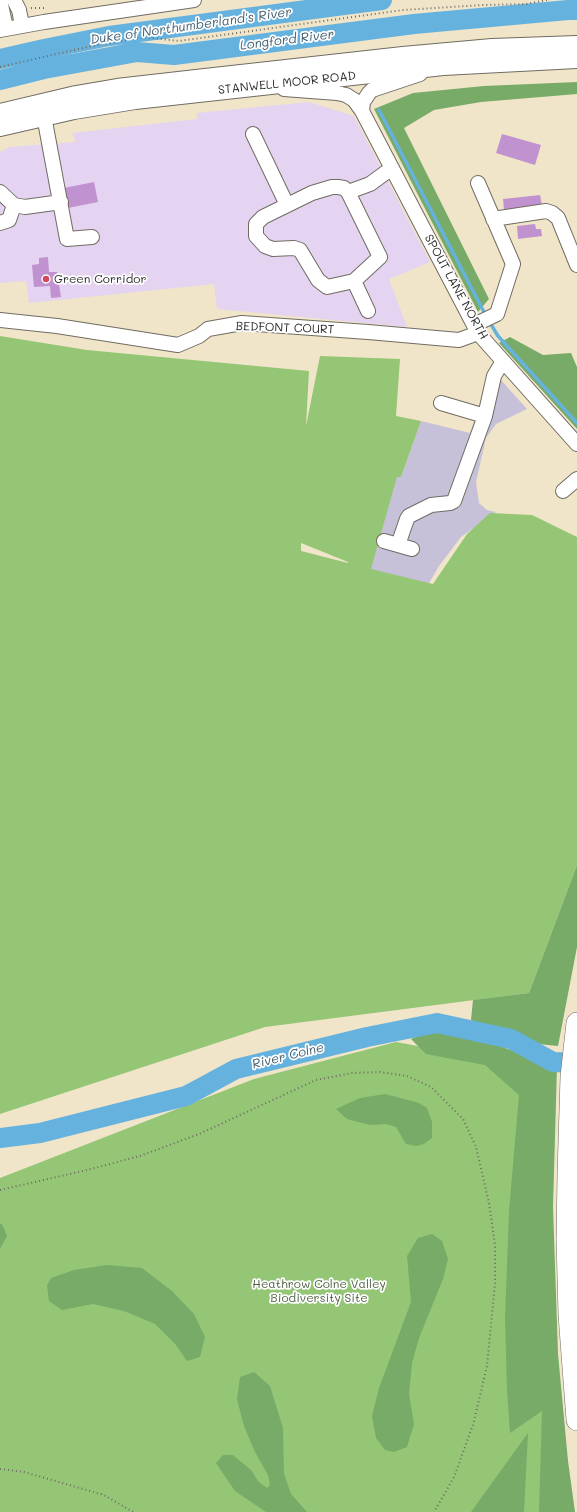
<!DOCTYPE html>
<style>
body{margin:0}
canvas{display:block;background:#f0e5c9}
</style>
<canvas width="577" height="1512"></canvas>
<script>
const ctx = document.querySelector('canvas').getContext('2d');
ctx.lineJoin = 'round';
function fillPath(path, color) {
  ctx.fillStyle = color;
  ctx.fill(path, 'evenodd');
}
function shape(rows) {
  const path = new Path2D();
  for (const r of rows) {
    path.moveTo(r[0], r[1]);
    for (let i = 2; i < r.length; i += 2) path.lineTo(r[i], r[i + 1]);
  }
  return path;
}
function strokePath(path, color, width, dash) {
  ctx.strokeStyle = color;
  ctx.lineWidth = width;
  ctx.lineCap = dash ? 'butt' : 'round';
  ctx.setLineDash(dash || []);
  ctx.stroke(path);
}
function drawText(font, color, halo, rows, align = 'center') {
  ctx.font = font + ' Mali,sans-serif';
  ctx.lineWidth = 3.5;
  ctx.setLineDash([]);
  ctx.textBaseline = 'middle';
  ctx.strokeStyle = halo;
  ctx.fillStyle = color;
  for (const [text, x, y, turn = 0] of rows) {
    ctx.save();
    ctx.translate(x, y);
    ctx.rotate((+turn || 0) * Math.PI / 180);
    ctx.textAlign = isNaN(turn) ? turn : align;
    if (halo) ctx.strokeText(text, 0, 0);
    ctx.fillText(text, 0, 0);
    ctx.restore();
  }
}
fillPath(shape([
 [309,102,354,116,430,262,389,279,407,327,217,309,214,284,29,303,26,281,0,283,0,152,10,147,76,142,72,133,197,119,197,113]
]), '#e4d3f1');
fillPath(shape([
 [492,370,527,409,496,424,486,438,476,482,479,503,487,510,496,512,461,537,439,566,428,585,370,571,397,476,401,477,421,421,470,433]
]), '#c6c0d9');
fillPath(shape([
 [0,336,87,350,309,371,306,426,320,356,400,359,396,416,421,421,401,477,397,477,371,569,433,584,467,534,490,513,532,515,577,537,577,865,529,993,265,1027,0,1114],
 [301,543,348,562,348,563,301,551],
 [396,1042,542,1069,546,1512,0,1512,0,1178,254,1079]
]), '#94c676');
fillPath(shape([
 [577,82,577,94,481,102,434,110,404,128,489,299,478,312,374,109,413,93,484,86],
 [510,337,543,355,571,353,577,367,577,429,499,343],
 [577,865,577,947,558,1046,528,1043,471,1020,473,1000,529,993],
 [434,1029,497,1045,557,1067,553,1207,558,1354,568,1461,575,1512,539,1512,542,1411,510,1433,507,1390,505,1318,509,1211,519,1095,485,1065,426,1054,411,1039],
 [385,1094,419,1103,427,1108,432,1122,432,1138,424,1144,416,1146,406,1144,396,1127,386,1124,370,1125,347,1119,336,1109,360,1098],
 [0,1224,2,1224,7,1236,0,1249],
 [432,1234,442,1241,448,1259,443,1279,419,1338,412,1363,409,1394,414,1424,407,1447,394,1452,385,1450,376,1438,372,1416,379,1388,411,1302,407,1256,418,1238],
 [107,1265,142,1268,172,1291,194,1314,205,1337,200,1357,187,1361,176,1345,155,1324,124,1311,93,1304,62,1310,49,1301,47,1285,51,1278,74,1270],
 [254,1372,270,1386,283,1428,284,1474,291,1494,307,1512,266,1512,235,1491,216,1463,223,1455,233,1455,251,1470,258,1481,267,1488,270,1485,268,1475,255,1452,244,1426,237,1399,240,1377],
 [528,1433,524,1512,471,1512]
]), '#77ab67');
strokePath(shape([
 [379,110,486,316],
 [489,321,498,336,577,423]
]), '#66b2df', 3.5);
strokePath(shape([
 [0,59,44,49,109,36,382,0],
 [0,80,44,69,137,52,174,55,414,24,568,10,577,10],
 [0,1138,40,1133,186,1096,236,1069,367,1037,437,1023,511,1039,553,1062,577,1063]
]), '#66b2df', 20);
fillPath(shape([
 [502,134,541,145,535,165,496,153],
 [94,182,98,202,68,208,64,188],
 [540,195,542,205,504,210,503,199],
 [535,224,536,229,541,229,542,236,518,239,517,226],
 [48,257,49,272,57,272,61,297,51,298,50,286,34,287,32,265,39,264,39,258]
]), '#c092cf');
const minor = shape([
 [0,0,6,28],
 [14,0,19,10,22,25],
 [0,30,44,22,194,0],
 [284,89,337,93,346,95,354,100,362,111,478,333,577,444],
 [362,111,363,102,369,93,372,90,420,74],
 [44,116,67,239,92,237],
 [253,134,287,205],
 [0,192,14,205,25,207,61,202],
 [348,192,380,257,354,281,368,311],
 [493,219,546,211,552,213,558,218,577,265],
 [0,223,9,220,14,205],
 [354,281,327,287,318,280,300,250,294,248,273,249,265,246,256,236,256,224,263,217,312,193,332,187,338,187,344,188,348,192,370,184,392,168],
 [0,320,57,326,178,345,199,336,208,329,242,323,368,332,459,340,478,333],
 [474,325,497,314,513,264,478,183],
 [441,403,485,416,494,376,503,361],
 [563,491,577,479],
 [384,541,412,549],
 [398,545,407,519,409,516,431,505,450,503,454,501,485,416]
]);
const major = shape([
 [0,113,76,95,117,88,205,78,403,56,492,48,577,45],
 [0,127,74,110,135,100,443,66,577,59]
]);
const highway = shape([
 [577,1023,571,1077,568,1174,567,1240,569,1315,577,1420]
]);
strokePath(minor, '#706c62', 16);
strokePath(major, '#706c62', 20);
strokePath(highway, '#706c62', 22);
strokePath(shape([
 [31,8,44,8],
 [0,67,87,47,143,37,179,41,403,10,482,5,526,4,547,0],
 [0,1190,83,1171,140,1156,199,1134,316,1080,352,1073,380,1072,407,1076,431,1087,463,1119,476,1147,489,1203,495,1245,495,1283,487,1366,473,1425,454,1477,434,1512],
 [0,1469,24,1472,104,1495,133,1512]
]), '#706c62', 2, [1, 3]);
strokePath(minor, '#fff', 14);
strokePath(major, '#fff', 18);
strokePath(highway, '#fff', 21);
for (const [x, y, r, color] of [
 [46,279,4,"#d1495b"]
]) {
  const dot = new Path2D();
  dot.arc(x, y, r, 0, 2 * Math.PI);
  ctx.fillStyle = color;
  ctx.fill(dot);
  strokePath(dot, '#fff', 1.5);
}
drawText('12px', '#2b2b2b', '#fff', [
 ["STANWELL MOOR ROAD",287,83,-6],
 ["SPOUT LANE NORTH",456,287,61],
 ["BEDFONT COURT",285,328,2]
]);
drawText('12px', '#2b2b2b', '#fff', [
 ["Green Corridor",54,279]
], 'left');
drawText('12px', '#506145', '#fff', [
 ["Heathrow Colne Valley",319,1284],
 ["Biodiversity Site",319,1298]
]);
drawText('italic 13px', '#436173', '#fff', [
 ["Duke of Northumberland's River",191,26,-8],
 ["Longford River",287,40,-7],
 ["River Colne",288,1056,-14]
]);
</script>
